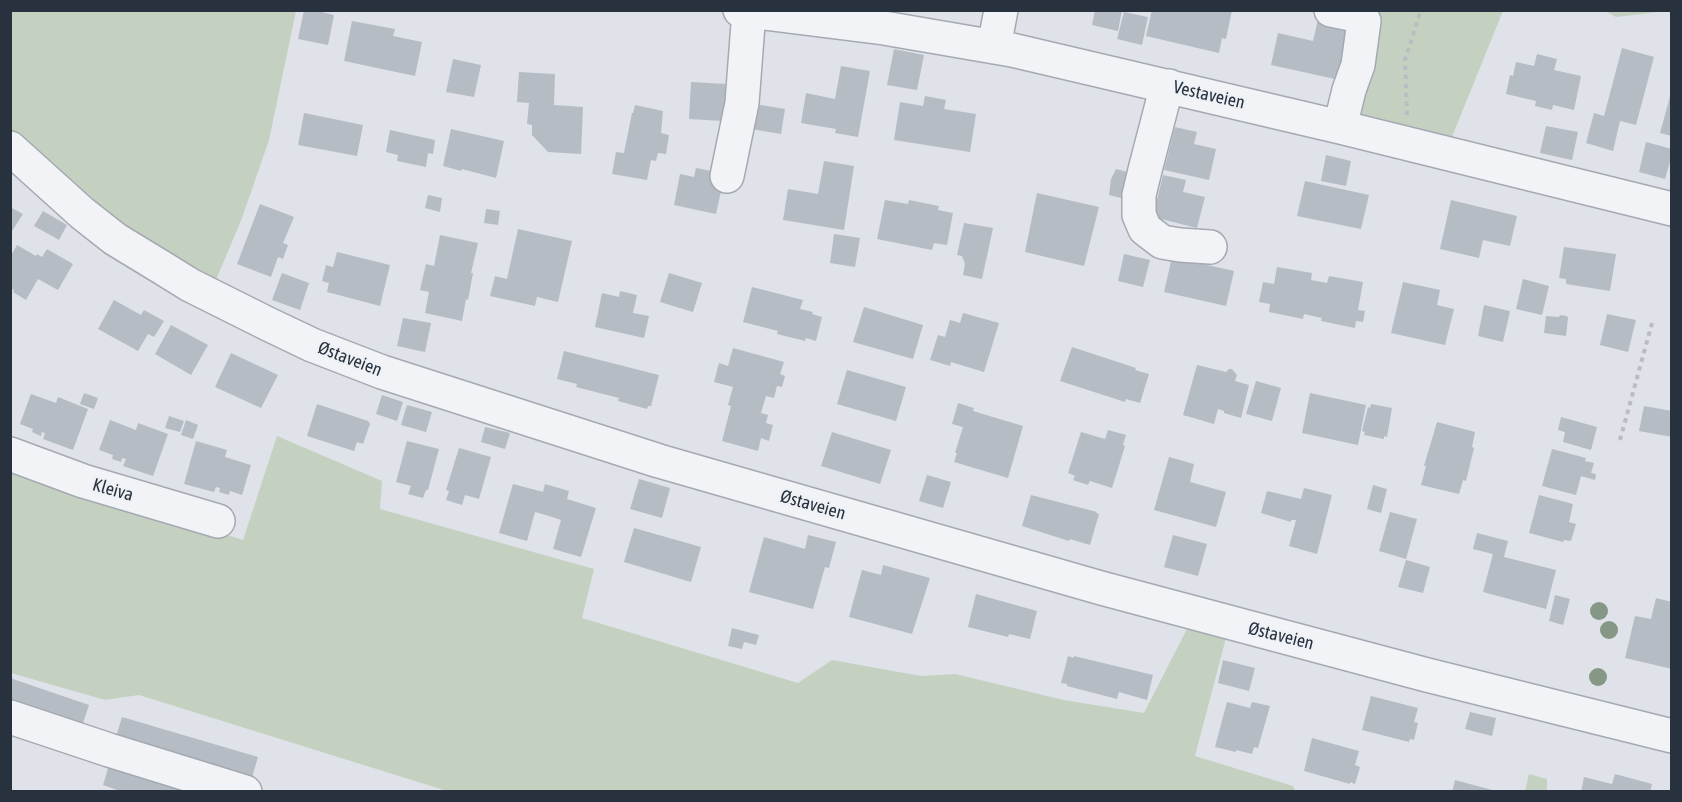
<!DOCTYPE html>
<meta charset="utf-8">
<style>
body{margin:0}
#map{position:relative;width:1682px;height:802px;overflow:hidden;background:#dfe2e8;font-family:"Asap Condensed",sans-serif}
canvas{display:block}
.frame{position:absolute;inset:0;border:12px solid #28313e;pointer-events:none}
</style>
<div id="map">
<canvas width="1682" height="802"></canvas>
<div class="frame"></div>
</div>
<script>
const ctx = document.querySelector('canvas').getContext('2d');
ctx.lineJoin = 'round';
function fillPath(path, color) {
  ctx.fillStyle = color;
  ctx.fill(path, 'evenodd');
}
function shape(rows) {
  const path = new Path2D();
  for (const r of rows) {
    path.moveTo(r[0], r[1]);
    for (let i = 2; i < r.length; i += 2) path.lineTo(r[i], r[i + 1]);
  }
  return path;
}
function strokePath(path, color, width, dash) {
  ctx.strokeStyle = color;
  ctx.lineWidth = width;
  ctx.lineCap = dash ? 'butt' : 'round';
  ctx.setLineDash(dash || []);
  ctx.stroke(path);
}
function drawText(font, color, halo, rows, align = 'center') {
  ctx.font = font + ' "Asap Condensed",sans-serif';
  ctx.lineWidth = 4.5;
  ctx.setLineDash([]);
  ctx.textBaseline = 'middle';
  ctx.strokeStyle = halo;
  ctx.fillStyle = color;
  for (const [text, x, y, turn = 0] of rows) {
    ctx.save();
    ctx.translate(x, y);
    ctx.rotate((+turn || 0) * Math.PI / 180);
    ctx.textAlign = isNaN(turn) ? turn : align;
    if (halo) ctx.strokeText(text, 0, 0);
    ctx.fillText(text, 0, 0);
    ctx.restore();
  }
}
fillPath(shape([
 [10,11,296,11,269,140,242,218,213,287,148,250,11,135],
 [1379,11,1503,11,1447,149,1360,123],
 [1605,11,1667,11,1616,17],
 [277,436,382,481,380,509,594,569,582,618,798,683,832,660,921,676,955,674,1064,700,1144,713,1190,623,1227,634,1195,756,1293,786,1295,791,447,791,139,695,105,700,11,673,10,461,147,509,243,540],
 [1529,774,1547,779,1547,791,1525,791]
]), '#c5d1c0');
fillPath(shape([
 [304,10,314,10,334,15,328,45,298,39],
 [1095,10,1122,10,1118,31,1092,25],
 [1152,10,1232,10,1226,39,1222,38,1219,53,1146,36],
 [1124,12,1148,17,1142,45,1117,39],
 [1318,19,1349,26,1344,81,1271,65,1278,33,1313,41],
 [352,21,395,29,393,36,422,42,415,76,344,61],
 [1622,48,1654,57,1636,125,1620,121,1613,151,1586,143,1594,113,1604,116],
 [894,49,924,55,917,90,887,85],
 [1537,54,1557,59,1554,70,1581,76,1574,110,1553,105,1552,110,1535,106,1536,101,1506,94,1510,75,1513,76,1516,62,1534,66],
 [453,59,481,65,474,97,446,92],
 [841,66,870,71,858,137,835,133,836,129,801,123,806,93,835,99],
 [519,72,555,74,554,105,583,107,581,154,548,152,532,135,532,125,527,124,529,103,517,102],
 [691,82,726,84,725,87,732,87,731,107,724,107,723,121,689,119],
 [1671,93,1672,93,1672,136,1660,133],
 [925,96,946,100,944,109,976,114,970,152,894,140,900,102,923,106],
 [755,104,785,109,781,134,751,129],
 [635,105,663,111,661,133,669,135,666,154,658,153,656,161,651,160,647,180,612,174,616,152,624,153,632,113,633,113],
 [304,113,363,125,357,156,298,145],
 [1546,126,1578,132,1572,160,1540,153],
 [1175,127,1197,132,1194,144,1216,149,1209,180,1164,170],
 [451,129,504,141,496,178,462,169,461,171,443,166],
 [390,130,435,140,433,154,428,153,426,167,397,161,398,155,386,152],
 [1646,142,1672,149,1672,155,1665,179,1639,172],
 [1326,155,1351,161,1346,186,1321,181],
 [824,161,854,166,844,230,783,220,788,189,818,194],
 [696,168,716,172,723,182,716,214,674,205,680,174,694,177],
 [1116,169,1135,174,1129,200,1109,195,1111,179],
 [1163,175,1186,180,1183,192,1205,197,1197,228,1153,217],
 [1305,181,1369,195,1361,229,1297,216],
 [1037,193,1099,207,1084,266,1025,252],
 [428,195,442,198,440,212,425,208],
 [885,200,908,204,909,200,939,206,938,210,953,213,947,245,934,243,932,250,877,239],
 [1451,200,1517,216,1510,246,1483,240,1479,258,1440,249],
 [260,204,294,217,283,243,288,245,283,259,278,257,271,277,237,264],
 [10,207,23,214,10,234],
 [486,209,500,211,498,225,484,223],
 [43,211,67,225,59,240,34,226],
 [964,223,993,228,982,279,963,275,965,264,962,256,957,255],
 [518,229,572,241,558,302,537,297,535,306,490,296,495,276,507,279],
 [834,234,860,238,855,267,830,263],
 [440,235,478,243,471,273,473,273,468,300,466,299,462,321,425,313,429,292,420,290,426,264,434,266],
 [17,245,36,256,37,254,42,257,47,249,73,264,58,290,38,279,26,300,13,292,14,290,10,288,10,257],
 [1564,247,1616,254,1610,291,1566,284,1566,279,1559,278],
 [337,252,390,265,380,306,327,292,329,283,322,281,326,265,333,267],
 [1124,254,1150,260,1143,287,1118,281],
 [1172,257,1234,271,1226,306,1164,292],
 [1277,267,1312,273,1311,280,1327,283,1329,276,1363,282,1358,310,1365,311,1363,322,1356,321,1355,328,1321,321,1322,318,1304,314,1303,319,1269,312,1270,304,1259,302,1263,282,1274,284],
 [282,273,309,283,300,310,272,300],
 [669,273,702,283,693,312,660,302],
 [1523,279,1549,286,1542,315,1516,309],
 [1403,282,1440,290,1437,305,1454,309,1445,345,1391,333],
 [752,287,803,300,800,309,813,312,812,314,822,317,816,341,806,338,805,341,777,334,778,331,743,322],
 [620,291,637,295,633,313,649,316,644,338,595,327,602,293,619,297],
 [114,300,141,315,144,310,164,321,154,337,148,334,138,351,98,329],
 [1484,305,1510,311,1503,342,1478,336],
 [864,307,923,325,913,359,853,342],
 [963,313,999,323,984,372,951,362,950,366,930,360,938,335,945,337,950,320,960,323],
 [1607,314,1636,320,1628,352,1600,345],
 [1560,315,1567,316,1568,318,1566,336,1544,333,1546,316,1559,317],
 [403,318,431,323,425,352,397,346],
 [171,325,208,345,191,375,155,354],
 [1072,347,1136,368,1135,370,1149,374,1140,403,1126,399,1125,402,1060,381],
 [733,348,784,362,780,374,785,376,782,387,777,386,774,398,766,396,761,413,768,415,766,423,773,425,769,441,761,438,758,451,722,441,731,406,728,405,733,387,714,382,719,363,728,366],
 [564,351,659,375,651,406,648,406,647,409,618,401,619,398,576,387,577,384,557,379],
 [231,353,278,375,261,408,215,387],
 [1197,365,1226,372,1229,369,1232,369,1237,375,1235,381,1249,385,1241,418,1224,413,1224,411,1218,409,1214,424,1183,415],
 [847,370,906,387,896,421,837,404],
 [1256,381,1281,388,1272,421,1246,414],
 [84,393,98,398,94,409,80,404],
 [1310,393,1366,405,1358,445,1302,433],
 [31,394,56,403,58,397,88,409,73,450,43,439,45,433,42,432,41,436,32,432,33,429,20,424],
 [382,395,403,402,397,421,376,414],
 [958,403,974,408,973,411,1023,426,1008,478,954,462,957,453,955,453,963,427,952,424],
 [317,404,368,421,370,424,363,444,357,442,354,451,307,436],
 [1371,404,1392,408,1387,437,1384,436,1384,439,1364,435,1365,432,1362,431,1368,407,1370,408],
 [407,405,432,412,426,432,401,425],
 [1644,406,1672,411,1672,437,1639,431],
 [169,416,184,421,180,432,165,428],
 [1561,417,1597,427,1591,450,1563,442,1565,432,1558,430],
 [110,420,136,430,138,423,168,434,153,476,123,466,126,459,122,458,121,462,112,459,113,455,99,450],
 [186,420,198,425,193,439,181,435],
 [1437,422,1475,432,1472,447,1474,448,1466,481,1463,480,1459,494,1421,485,1426,466,1424,466],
 [485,427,510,433,505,449,481,442],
 [1108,430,1126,435,1123,445,1125,446,1112,488,1090,481,1088,485,1073,480,1075,476,1068,473,1081,432,1105,439],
 [832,432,891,450,880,484,821,466],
 [196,441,227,450,225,457,251,465,242,495,230,491,229,495,219,492,220,488,216,487,214,492,184,484],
 [407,441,439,449,428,490,426,490,423,498,408,494,411,486,396,482],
 [459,448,491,457,479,499,465,495,462,505,446,500,449,491,446,490],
 [1552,449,1586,458,1585,461,1594,463,1591,473,1596,474,1595,480,1581,476,1576,495,1542,486],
 [1169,457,1194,464,1190,482,1226,492,1216,527,1154,510],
 [927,475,951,482,943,508,919,501],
 [639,479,670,488,662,518,630,509],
 [513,484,543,492,545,484,569,491,567,499,596,508,581,557,553,549,561,520,549,516,535,512,527,541,499,533],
 [1373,485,1387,489,1381,513,1367,509],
 [1304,488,1332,495,1317,554,1289,546,1296,520,1291,520,1291,522,1261,513,1267,491,1301,499],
 [1031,495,1097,512,1096,513,1099,514,1090,545,1070,539,1069,541,1022,526],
 [1539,495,1573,504,1569,522,1576,524,1571,541,1564,540,1563,542,1529,533],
 [1390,512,1417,519,1406,559,1379,551],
 [634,528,701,547,691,582,624,562],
 [1477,533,1508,541,1504,557,1556,570,1546,609,1483,592,1493,554,1473,549],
 [808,535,836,542,829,568,825,567,813,609,749,592,764,537,805,549],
 [1173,535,1207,544,1198,576,1164,567],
 [1406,560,1430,567,1423,593,1398,587],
 [883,565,930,578,912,634,849,617,862,570,881,575],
 [976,594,1037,611,1030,639,1009,634,1008,637,968,627],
 [1555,595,1570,599,1563,625,1549,621],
 [1656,598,1672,602,1672,669,1625,658,1635,616,1651,619],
 [732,628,759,635,756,645,744,642,742,649,728,646],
 [1068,656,1074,658,1074,656,1153,675,1147,700,1119,692,1117,699,1067,686,1067,684,1061,683],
 [1223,660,1255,668,1249,691,1218,683],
 [10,678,89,705,81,729,10,705],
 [1371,696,1418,708,1414,722,1418,723,1414,740,1410,739,1409,742,1362,730],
 [1227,702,1250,708,1252,702,1270,706,1258,748,1254,747,1252,754,1236,750,1236,752,1215,747],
 [1470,712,1496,718,1492,736,1465,729],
 [122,717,258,757,251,781,115,740],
 [1312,738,1359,751,1355,765,1360,767,1355,784,1350,782,1350,784,1304,771],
 [110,762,207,792,123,792,103,785],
 [1615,774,1652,784,1650,792,1581,792,1584,777,1612,784],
 [1455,780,1496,791,1496,792,1452,792]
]), '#b6bcc4');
const minor = shape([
 [740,10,884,28,1012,50,1340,127,1672,209],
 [1331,10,1361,16,1364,21,1358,65,1349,90,1340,127],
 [994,47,1001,10],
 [1169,86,1164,97,1145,170,1139,195,1139,215,1145,229,1162,242,1180,245,1210,247],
 [10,148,82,213,115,239,161,267,190,285,268,324,312,345,382,372,659,461,1101,588,1427,675,1672,736],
 [727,176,742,103,749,11],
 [10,454,83,481,218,521],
 [10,717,109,750,245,792]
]);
strokePath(minor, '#a4a9b2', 36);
strokePath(shape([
 [1407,115,1405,60,1421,10],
 [1620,440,1652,323]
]), '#b9bdc2', 4, [4.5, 4.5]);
strokePath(minor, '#f1f3f6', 33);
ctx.fillStyle = '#869786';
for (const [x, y] of [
 [1599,611],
 [1609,630],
 [1598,677]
]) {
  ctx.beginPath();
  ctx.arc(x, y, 9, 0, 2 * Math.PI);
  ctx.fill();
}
drawText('18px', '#28313e', '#eef1f5', [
 ["Vestaveien",1209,95,13],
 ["Østaveien",350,359,21],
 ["Kleiva",113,490,16],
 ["Østaveien",813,505,16],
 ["Østaveien",1281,636,14]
]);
</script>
